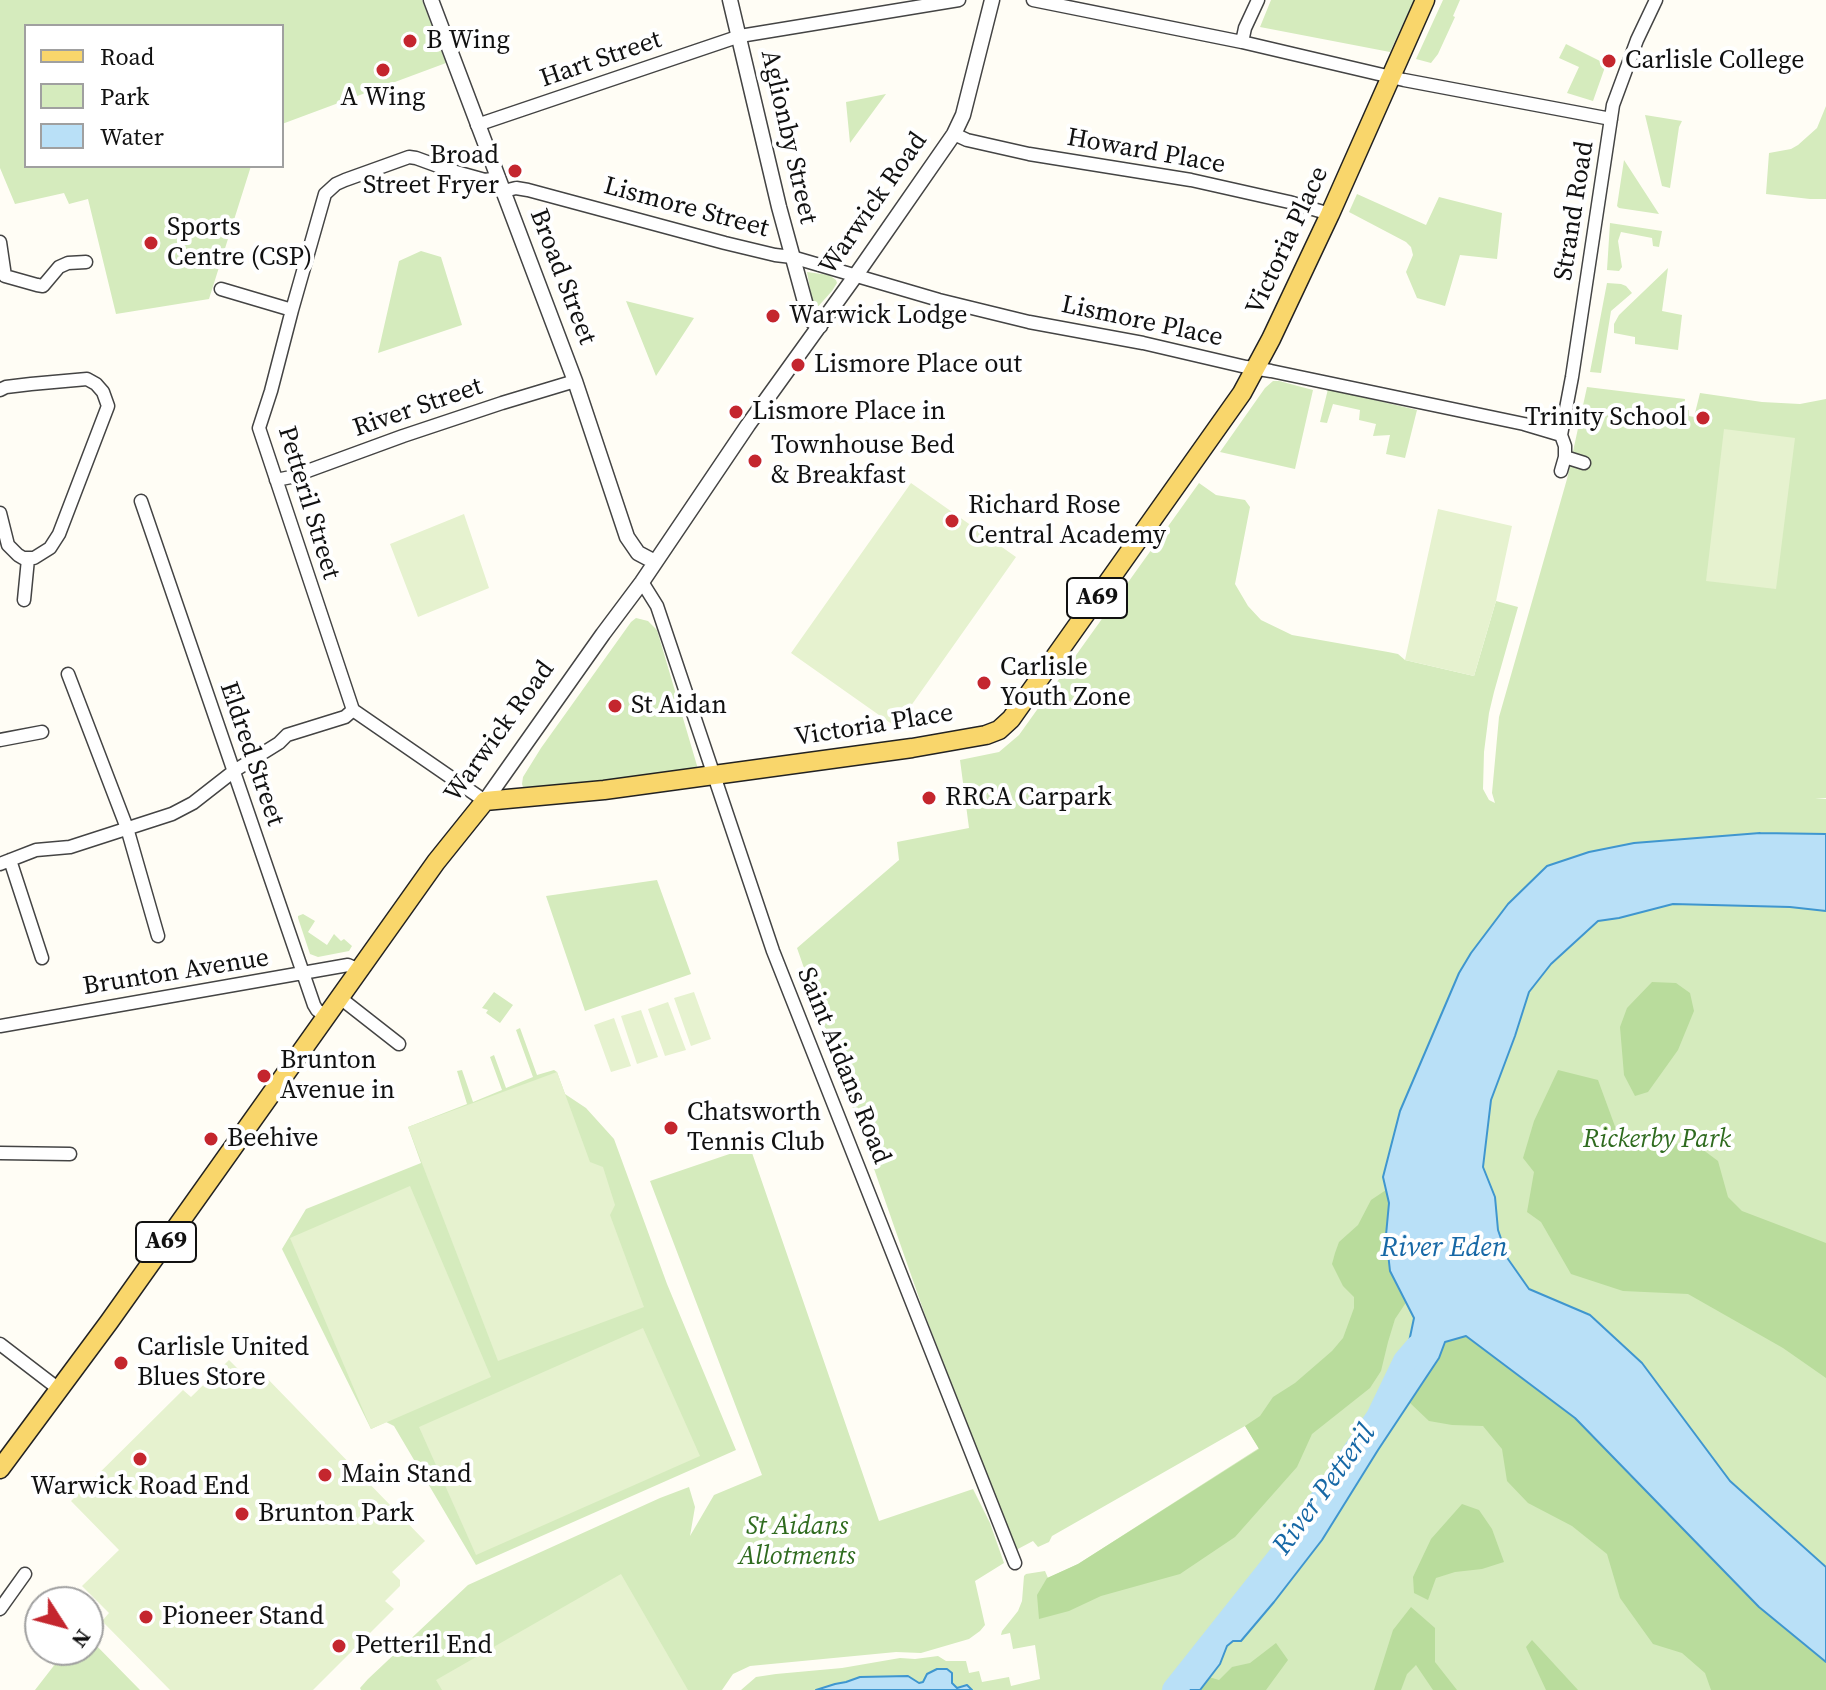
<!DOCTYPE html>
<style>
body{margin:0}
#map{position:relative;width:1826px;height:1690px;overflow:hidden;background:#fffdf5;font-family:"Source Serif 4",serif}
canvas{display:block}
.legend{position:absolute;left:24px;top:24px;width:260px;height:144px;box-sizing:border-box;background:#fff;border:2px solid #a0a0a0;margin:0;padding:10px 14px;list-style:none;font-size:24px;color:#111}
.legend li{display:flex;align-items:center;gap:16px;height:40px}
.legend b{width:40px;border:2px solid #a0a0a0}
.north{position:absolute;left:24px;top:1586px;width:80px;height:80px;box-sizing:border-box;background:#fff;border:2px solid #a0a0a0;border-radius:50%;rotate:126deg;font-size:22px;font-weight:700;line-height:32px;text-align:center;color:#111}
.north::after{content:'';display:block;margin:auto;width:28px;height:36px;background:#c4262e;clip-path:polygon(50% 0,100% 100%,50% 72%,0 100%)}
</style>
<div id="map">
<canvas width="1826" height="1690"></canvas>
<ul class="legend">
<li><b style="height:10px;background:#f9d66b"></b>Road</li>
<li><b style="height:22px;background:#d5ebbd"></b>Park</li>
<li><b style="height:22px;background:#b9e0f7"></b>Water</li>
</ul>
<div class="north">N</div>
</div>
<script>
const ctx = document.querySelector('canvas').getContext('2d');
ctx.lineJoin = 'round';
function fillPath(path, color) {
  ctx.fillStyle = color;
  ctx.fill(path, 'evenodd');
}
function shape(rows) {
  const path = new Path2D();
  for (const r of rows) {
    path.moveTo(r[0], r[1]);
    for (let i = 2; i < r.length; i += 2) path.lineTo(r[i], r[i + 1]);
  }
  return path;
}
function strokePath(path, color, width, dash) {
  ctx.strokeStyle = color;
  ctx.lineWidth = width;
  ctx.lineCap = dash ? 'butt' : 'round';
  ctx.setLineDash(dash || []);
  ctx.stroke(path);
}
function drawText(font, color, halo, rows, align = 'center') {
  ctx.font = font + ' "Source Serif 4",serif';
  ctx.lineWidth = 8;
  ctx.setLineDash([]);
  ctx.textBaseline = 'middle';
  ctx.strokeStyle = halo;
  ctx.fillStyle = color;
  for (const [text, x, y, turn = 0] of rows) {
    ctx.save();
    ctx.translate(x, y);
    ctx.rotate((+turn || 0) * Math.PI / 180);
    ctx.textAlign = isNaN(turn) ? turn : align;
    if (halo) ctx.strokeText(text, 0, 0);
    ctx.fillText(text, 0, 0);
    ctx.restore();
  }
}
fillPath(shape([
 [0,0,422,0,446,63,282,124,282,26,26,26,26,166,251,166,209,299,116,314,88,199,69,204,64,193,15,204,0,168],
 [1271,0,1414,0,1390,52,1260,27],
 [1443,0,1460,0,1453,16,1455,17,1438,54,1431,63,1416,59],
 [1566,44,1604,63,1604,70,1593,101,1567,93,1579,67,1559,58],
 [886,94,850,143,846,102],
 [1826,106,1826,199,1810,199,1766,194,1769,153,1791,149,1798,145,1817,128],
 [1645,115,1682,121,1679,127,1670,188,1662,186],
 [1624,160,1659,214,1619,208,1617,206],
 [1357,194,1426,225,1439,197,1502,213,1497,259,1460,255,1445,306,1417,298,1406,272,1413,255,1411,247,1406,242,1349,212],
 [1610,223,1662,231,1659,247,1653,246,1652,238,1621,232,1618,241,1622,267,1619,271,1607,270],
 [421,251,441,257,462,325,378,353,399,261],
 [1668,268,1662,311,1682,315,1678,350,1635,344,1635,337,1614,333,1614,324,1619,315],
 [807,272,829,275,836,280,837,283,832,291,814,311],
 [1607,283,1621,284,1626,286,1632,293,1611,311,1601,373,1590,372],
 [626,301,694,318,656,376],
 [1273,381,1279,381,1313,390,1295,469,1220,452,1265,388],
 [1587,387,1685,399,1684,409,1689,410,1689,416,1694,417,1700,393,1762,402,1800,404,1826,399,1826,798,1815,799,1826,799,1826,834,1760,833,1634,843,1589,852,1547,866,1508,904,1471,953,1459,973,1400,1111,1383,1177,1405,1298,1414,1318,1466,1336,1575,1418,1759,1607,1826,1690,741,1690,756,1677,776,1674,842,1668,900,1658,915,1659,938,1656,946,1661,966,1661,969,1673,979,1671,982,1682,1009,1677,1011,1686,1040,1679,1035,1645,1013,1649,1010,1633,1001,1635,1002,1631,1018,1611,1022,1601,1024,1576,1026,1574,1045,1571,1048,1578,1078,1564,1259,1448,1245,1426,1052,1536,1049,1542,1038,1547,1033,1541,1016,1550,925,1315,797,948,899,860,897,842,969,828,960,760,999,752,1019,735,1199,483,1216,495,1245,500,1250,507,1235,584,1248,606,1261,620,1292,635,1388,652,1398,654,1405,660,1474,676,1496,601,1518,607,1494,692,1489,713,1484,752,1483,789,1489,800,1495,803,1492,793,1499,717,1567,479],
 [1328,389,1417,410,1405,458,1386,454,1390,435,1373,436,1376,424,1359,420,1360,410,1333,404,1327,423,1320,422],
 [636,618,648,621,657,630,698,769,695,773,524,790,522,784,523,777,541,748,631,622],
 [657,880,691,974,585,1011,546,896],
 [1673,904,1790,907,1826,911,1826,1567,1730,1481,1642,1363,1591,1315,1529,1289,1509,1259,1498,1230,1495,1197,1483,1167,1491,1100,1515,1036,1529,992,1551,964,1599,921,1619,918],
 [303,914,315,921,308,932,327,945,334,934,341,941,344,939,352,946,349,951,318,957,310,954,298,918,298,916],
 [494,992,513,1005,500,1023,486,1013,488,1010,482,1008],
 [520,1028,537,1075,554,1070,557,1072,565,1094,586,1108,614,1139,667,1284,736,1450,476,1565,394,1426,386,1422,371,1429,282,1249,306,1209,421,1163,408,1127,467,1104,457,1071,462,1070,473,1102,502,1090,490,1057,494,1055,506,1088,533,1077,516,1030],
 [750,1147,879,1521,973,1489,990,1523,1004,1563,975,1581,985,1625,980,1631,969,1639,921,1653,896,1652,750,1666,733,1674,722,1690,361,1690,360,1688,368,1679,468,1585,660,1498,689,1487,695,1507,690,1536,714,1495,762,1475,650,1181],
 [88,1637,140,1690,35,1690,66,1650,88,1650]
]), '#d5ebbd');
fillPath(shape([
 [1652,982,1676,983,1690,993,1694,1011,1678,1050,1648,1092,1635,1096,1624,1075,1620,1027,1627,1008],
 [1558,1070,1598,1080,1620,1140,1657,1150,1690,1140,1718,1161,1728,1197,1742,1211,1826,1243,1826,1378,1783,1348,1688,1294,1623,1291,1571,1274,1541,1222,1527,1212,1534,1172,1523,1158,1534,1121],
 [1386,1190,1389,1203,1386,1235,1390,1271,1407,1301,1395,1319,1388,1342,1381,1371,1370,1388,1312,1434,1297,1467,1235,1537,1180,1574,1101,1596,1069,1611,1039,1619,1037,1595,1047,1578,1078,1564,1259,1449,1245,1426,1260,1416,1273,1397,1295,1383,1332,1351,1343,1338,1354,1308,1354,1297,1343,1286,1332,1264,1335,1253,1339,1242,1358,1225,1371,1200],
 [1466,1336,1575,1418,1759,1607,1826,1661,1826,1690,1711,1690,1705,1673,1682,1653,1653,1644,1620,1598,1607,1554,1572,1526,1528,1503,1507,1481,1502,1449,1483,1426,1452,1425,1429,1421,1409,1402,1439,1358,1445,1342],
 [1462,1504,1479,1510,1492,1529,1504,1562,1482,1569,1455,1572,1436,1578,1428,1600,1414,1593,1413,1577,1431,1539],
 [1411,1607,1435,1628,1435,1662,1457,1690,1433,1690,1416,1665,1407,1674,1401,1690,1374,1690,1393,1630],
 [1532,1640,1578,1690,1546,1690,1526,1647],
 [1276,1643,1288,1660,1266,1690,1200,1690,1209,1677,1219,1680,1232,1667,1250,1663]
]), '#b9dc9c');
fillPath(shape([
 [1724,429,1795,438,1776,589,1706,581],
 [911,483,1016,557,896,727,791,653],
 [1438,509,1512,526,1496,601,1474,676,1405,660],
 [464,514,489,588,418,617,390,544],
 [694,992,711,1039,691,1046,674,998],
 [668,1002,686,1050,665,1056,648,1009],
 [641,1010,658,1057,637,1064,621,1016],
 [614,1018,631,1066,611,1072,594,1025],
 [557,1072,590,1162,603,1167,615,1205,610,1215,644,1307,498,1361,408,1127],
 [410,1186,491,1377,371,1429,290,1238],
 [643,1328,700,1456,476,1555,419,1427],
 [229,1360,252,1383,262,1373,425,1541,392,1572,400,1580,400,1586,385,1601,394,1609,313,1690,170,1690,102,1621,109,1613,82,1586,119,1550,71,1501,183,1390,191,1397],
 [621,1574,688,1690,442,1690,436,1680]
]), '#e6f2cf');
const water = shape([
 [1760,833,1826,834,1826,911,1790,907,1673,904,1619,918,1598,921,1551,964,1529,992,1515,1036,1491,1100,1483,1167,1495,1197,1498,1230,1508,1259,1529,1289,1590,1315,1642,1363,1730,1481,1826,1567,1826,1662,1759,1607,1575,1418,1466,1336,1445,1342,1439,1358,1378,1450,1322,1540,1274,1602,1241,1641,1233,1641,1227,1646,1220,1664,1200,1690,1174,1690,1289,1545,1330,1488,1378,1417,1405,1361,1414,1318,1390,1271,1386,1235,1389,1203,1383,1177,1400,1111,1459,973,1471,953,1508,904,1547,866,1589,852,1634,843,1760,833],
 [937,1669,947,1669,952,1673,952,1683,957,1688,967,1685,972,1690,816,1690,835,1684,846,1682,860,1677,908,1676,919,1683,923,1682,927,1674,937,1669]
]);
fillPath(water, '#b9e0f7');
strokePath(water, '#3f96cf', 2);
strokePath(shape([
 [1174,1690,1289,1545,1330,1488,1378,1417,1405,1361,1417,1347]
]), '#b9e0f7', 24);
const minor = shape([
 [1033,0,1242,42,1404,80,1611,119],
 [1242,42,1245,28,1258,0],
 [477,125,740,36,959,0],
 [954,134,967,140,1029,154,1191,180,1289,202,1330,214],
 [504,191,516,188,528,190,725,243,775,255,792,257,939,300,1029,322,1143,343,1246,367,1271,371,1524,424,1561,435],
 [0,242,5,276,37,285,43,286,59,267,68,263,86,262],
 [221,289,292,310],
 [0,390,6,387,31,384,87,379,96,384,103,392,108,406,59,534,50,548,34,558,23,558,18,555,8,545,0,513],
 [1561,435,1572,377,1613,105,1637,40,1656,0],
 [1561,435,1565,446,1565,457,1561,471],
 [1565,457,1584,463],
 [276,480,291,477,403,436,502,403,575,381],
 [141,501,314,1005,317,1010,326,1016],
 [642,582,657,606,773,951,1015,1563],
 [24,600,28,559],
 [68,674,127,828,158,936],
 [0,740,42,732],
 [485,801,353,710,259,428,271,391,292,310,325,194,336,184,345,180,409,157,416,158,449,170,485,180,499,178],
 [10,860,42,958],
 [0,864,36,850,70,847,172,814,193,803,234,771,279,743,287,735,345,717,353,710],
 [339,997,399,1044],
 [0,1026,348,965,359,970],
 [0,1153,70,1154],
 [0,1344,60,1390],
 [0,1609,25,1574]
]);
const tertiary = shape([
 [431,0,575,381,627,537,638,553,655,562],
 [730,0,779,207,808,313,812,321,820,326],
 [485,801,603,634,642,582,748,425,856,275,954,134,963,115,992,0]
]);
const primary = shape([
 [0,1469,109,1322,436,862,485,801,604,790,912,748,986,735,999,730,1011,719,1242,393,1271,339,1330,214,1425,0]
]);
strokePath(minor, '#444', 15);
strokePath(tertiary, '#444', 17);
strokePath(primary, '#222', 21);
strokePath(minor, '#fff', 12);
strokePath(tertiary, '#fff', 14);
strokePath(primary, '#f9d66b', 18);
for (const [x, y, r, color] of [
 [410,41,8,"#c4262e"],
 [1609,61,8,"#c4262e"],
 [383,70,8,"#c4262e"],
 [515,171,8,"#c4262e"],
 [151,243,8,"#c4262e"],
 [773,316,8,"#c4262e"],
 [798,365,8,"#c4262e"],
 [736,412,8,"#c4262e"],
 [1703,418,8,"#c4262e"],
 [755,461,8,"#c4262e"],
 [952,521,8,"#c4262e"],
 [984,683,8,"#c4262e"],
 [615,706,8,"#c4262e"],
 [929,798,8,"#c4262e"],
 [264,1076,8,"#c4262e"],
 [671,1128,8,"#c4262e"],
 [211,1139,8,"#c4262e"],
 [121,1363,8,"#c4262e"],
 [140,1459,8,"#c4262e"],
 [325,1475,8,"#c4262e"],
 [242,1514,8,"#c4262e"],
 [146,1617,8,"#c4262e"],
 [339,1646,8,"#c4262e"]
]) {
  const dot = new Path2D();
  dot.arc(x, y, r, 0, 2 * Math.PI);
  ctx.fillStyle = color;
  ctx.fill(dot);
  strokePath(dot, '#fff', 3);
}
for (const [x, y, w] of [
 [1097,598,60],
 [166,1242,60]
]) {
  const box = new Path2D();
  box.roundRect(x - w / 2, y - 20, w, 40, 6);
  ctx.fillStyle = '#fff';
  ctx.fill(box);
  strokePath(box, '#111', 2);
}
drawText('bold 24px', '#111', null, [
 ["A69",1097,598],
 ["A69",166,1242]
]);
drawText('26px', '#111', '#fff', [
 ["B Wing",426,41],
 ["Carlisle College",1625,61],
 ["A Wing",383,98,"center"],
 ["Broad",499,156,"right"],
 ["Street Fryer",499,186,"right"],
 ["Sports",167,228],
 ["Centre (CSP)",167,258],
 ["Warwick Lodge",789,316],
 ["Lismore Place out",814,365],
 ["Lismore Place in",752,412],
 ["Trinity School",1687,418,"right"],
 ["Townhouse Bed",771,446],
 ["& Breakfast",771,476],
 ["Richard Rose",968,506],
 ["Central Academy",968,536],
 ["Carlisle",1000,668],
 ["Youth Zone",1000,698],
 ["St Aidan",631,706],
 ["RRCA Carpark",945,798],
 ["Brunton",280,1061],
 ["Avenue in",280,1091],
 ["Chatsworth",687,1113],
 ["Tennis Club",687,1143],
 ["Beehive",227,1139],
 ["Carlisle United",137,1348],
 ["Blues Store",137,1378],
 ["Main Stand",341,1475],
 ["Warwick Road End",140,1487,"center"],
 ["Brunton Park",258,1514],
 ["Pioneer Stand",162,1617],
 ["Petteril End",355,1646]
], 'left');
drawText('26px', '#111', '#fff', [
 ["Hart Street",601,60,-19],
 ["Aglionby Street",788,137,77],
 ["Howard Place",1146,152,10],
 ["Warwick Road",874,204,-55],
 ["Lismore Street",686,208,15],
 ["Strand Road",1575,211,-81],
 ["Victoria Place",1288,241,-65],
 ["Broad Street",562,277,69],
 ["Lismore Place",1142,322,12],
 ["River Street",418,408,-19],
 ["Petteril Street",308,503,73],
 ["Victoria Place",874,726,-9],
 ["Warwick Road",500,732,-54],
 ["Eldred Street",251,754,71],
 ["Brunton Avenue",176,973,-9],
 ["Saint Aidans Road",843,1066,68]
]);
drawText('italic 26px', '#2f6b1f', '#fff', [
 ["Rickerby Park",1657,1140],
 ["St Aidans",797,1527],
 ["Allotments",797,1557]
]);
drawText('italic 28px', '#1768a6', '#fff', [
 ["River Eden",1444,1249],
 ["River Petteril",1325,1490,-54]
]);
</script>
